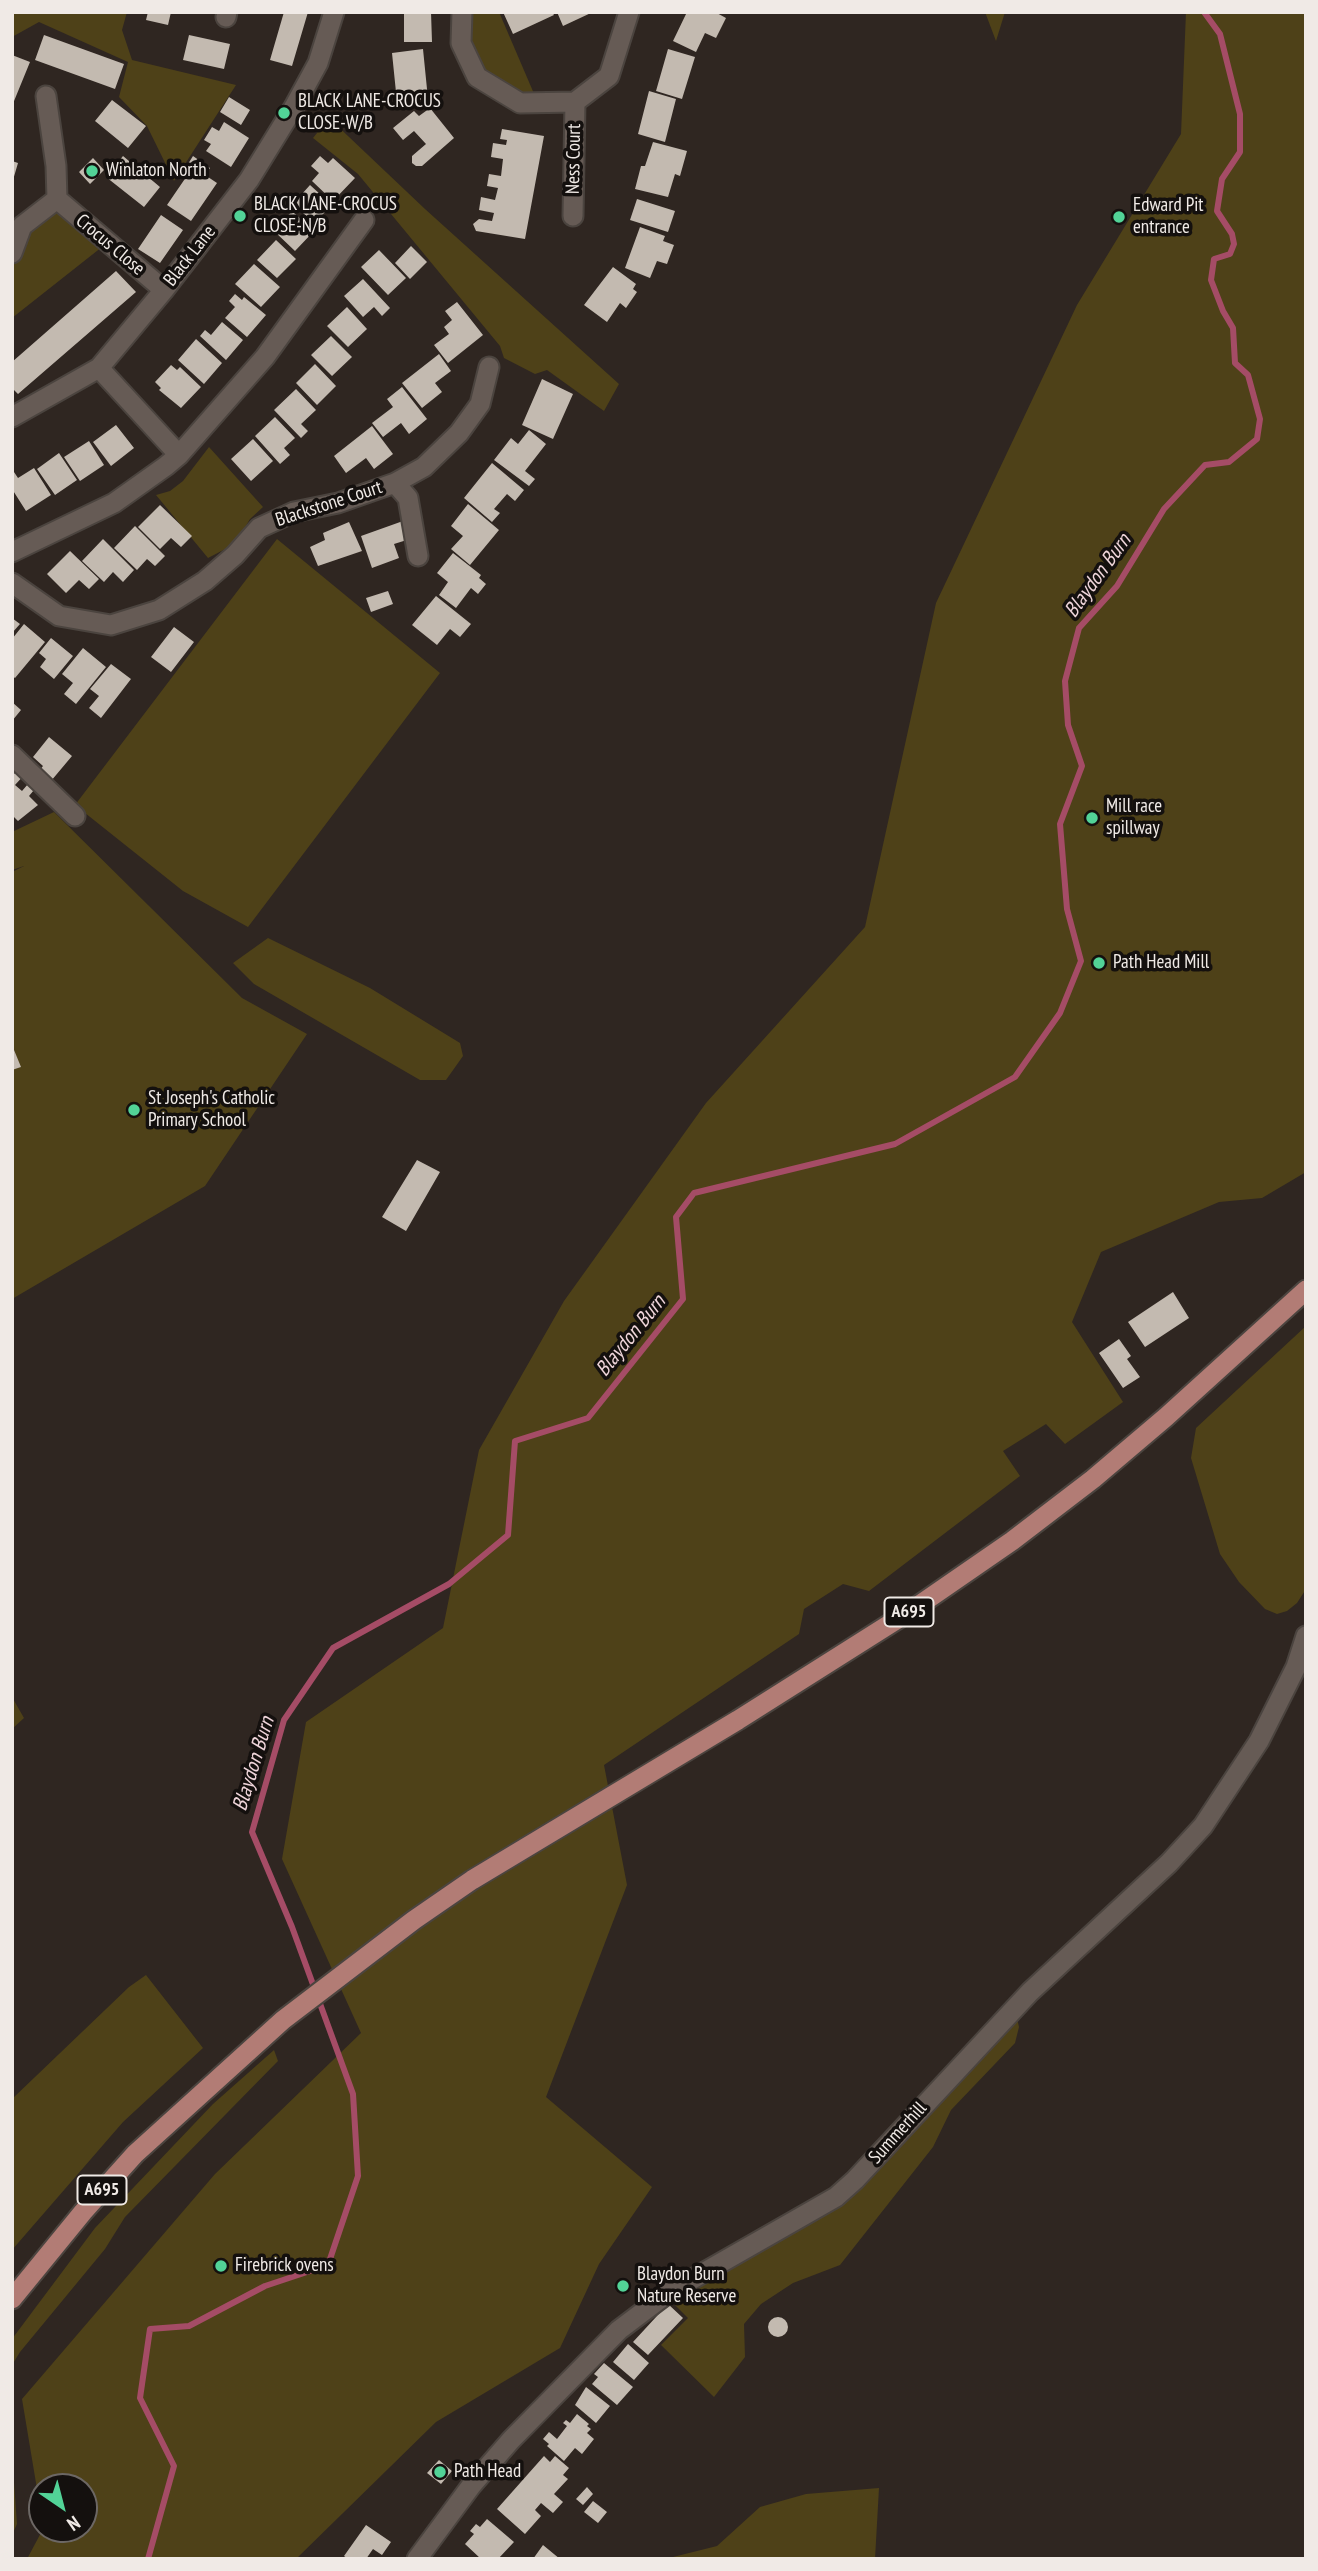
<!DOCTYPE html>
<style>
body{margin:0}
#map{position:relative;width:1318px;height:2571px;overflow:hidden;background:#2f2621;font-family:"PT Sans Narrow",sans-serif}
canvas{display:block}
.frame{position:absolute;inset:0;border:14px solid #f0eae6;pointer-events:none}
.north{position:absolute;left:28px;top:2473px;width:70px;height:70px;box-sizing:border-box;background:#14100e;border:2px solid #6c6764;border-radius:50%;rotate:145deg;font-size:19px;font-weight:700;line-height:28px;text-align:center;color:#f0eae6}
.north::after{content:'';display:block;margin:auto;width:24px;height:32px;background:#52d397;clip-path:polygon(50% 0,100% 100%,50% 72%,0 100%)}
</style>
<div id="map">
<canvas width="1318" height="2571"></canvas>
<div class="frame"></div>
<div class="north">N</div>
</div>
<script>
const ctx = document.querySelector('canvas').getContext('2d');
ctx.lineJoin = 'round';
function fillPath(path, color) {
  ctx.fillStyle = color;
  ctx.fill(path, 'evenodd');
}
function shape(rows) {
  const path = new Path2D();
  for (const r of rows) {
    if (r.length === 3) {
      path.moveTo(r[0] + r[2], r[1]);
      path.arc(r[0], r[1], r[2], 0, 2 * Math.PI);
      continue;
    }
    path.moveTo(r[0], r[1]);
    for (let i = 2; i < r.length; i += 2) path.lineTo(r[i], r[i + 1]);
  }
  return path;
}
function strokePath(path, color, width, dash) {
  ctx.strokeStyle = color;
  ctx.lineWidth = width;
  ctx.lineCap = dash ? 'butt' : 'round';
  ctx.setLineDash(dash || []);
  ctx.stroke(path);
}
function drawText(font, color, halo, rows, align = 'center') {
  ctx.font = font + ' "PT Sans Narrow",sans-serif';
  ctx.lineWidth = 7;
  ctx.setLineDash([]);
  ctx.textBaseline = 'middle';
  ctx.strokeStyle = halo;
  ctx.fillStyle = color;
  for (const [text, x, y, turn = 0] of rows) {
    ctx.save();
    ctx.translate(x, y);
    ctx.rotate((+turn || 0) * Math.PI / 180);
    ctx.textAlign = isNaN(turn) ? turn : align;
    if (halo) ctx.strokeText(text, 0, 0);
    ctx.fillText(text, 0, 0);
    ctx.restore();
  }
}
fillPath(shape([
 [12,12,127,12,122,30,132,60,236,85,174,181,147,126,119,97,128,62,39,22,12,37],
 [462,12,499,12,538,103,477,77],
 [985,12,1005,12,996,41],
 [1186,12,1306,12,1306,1172,1262,1198,1219,1202,1101,1252,1072,1322,1123,1402,1065,1444,1046,1424,1003,1451,1020,1476,869,1591,843,1584,804,1609,799,1634,604,1765,627,1885,546,2097,652,2187,599,2264,560,2348,436,2422,296,2559,27,2559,43,2529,84,2529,84,2487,42,2487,42,2519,22,2399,215,2174,361,2033,282,1859,306,1722,443,1628,479,1450,564,1301,706,1103,865,927,936,603,1077,305,1181,134],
 [329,118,425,209,619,384,604,411,547,370,535,374,504,358,500,346,358,174,313,138],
 [57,199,107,243,12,318,12,253],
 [209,447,263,507,250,519,235,544,208,558,156,495,170,491,183,481],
 [277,539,440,673,248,927,183,891,75,805],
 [54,812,242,998,307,1034,205,1186,12,1299,12,1070,20,1067,12,1044,12,872,24,866,12,870,12,832],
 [268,938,370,988,460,1043,463,1056,446,1080,420,1080,254,984,233,963],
 [1306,1326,1306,1589,1297,1603,1287,1611,1277,1614,1265,1609,1239,1582,1220,1554,1191,1458,1196,1428],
 [12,1697,24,1718,12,1729],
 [146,1975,203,2048,123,2122,12,2250,12,2099,129,1987],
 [1017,2018,1019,2027,1015,2043,951,2110,933,2147,840,2265,793,2283,761,2304,744,2324,745,2357,714,2397,661,2345,688,2318,673,2303,845,2202,864,2185,908,2132],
 [274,2050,278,2061,125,2217,105,2249,20,2352,12,2365,12,2339,95,2228,213,2104],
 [12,2454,17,2524,12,2535],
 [879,2488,875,2559,665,2559,717,2546,760,2507,806,2494]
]), '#4e4118');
strokePath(shape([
 [148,2559,174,2466,140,2398,150,2329,189,2326,265,2286,328,2265,358,2176,353,2094,292,1927,252,1832,284,1720,333,1648,449,1584,508,1535,515,1441,588,1418,683,1299,676,1217,694,1193,895,1144,1015,1077,1060,1013,1081,961,1067,909,1060,824,1082,766,1068,725,1065,681,1079,628,1117,586,1164,509,1205,465,1229,462,1257,439,1260,419,1248,375,1235,363,1233,328,1223,311,1211,280,1214,259,1230,254,1234,244,1232,234,1217,211,1222,179,1240,152,1240,114,1220,34,1204,12]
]), '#a54c66', 6);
fillPath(shape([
 [148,12,171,12,168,25,146,20],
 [284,12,308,12,292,66,270,60],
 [404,12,431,12,432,42,404,42],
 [503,12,552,12,554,15,513,34],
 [557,12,593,12,563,26],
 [687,12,715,12,726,18,716,38,705,33,696,52,673,41],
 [44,35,124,64,115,89,35,60],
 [189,35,230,44,224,69,183,60],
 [423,49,428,99,397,102,392,53],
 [668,49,695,57,682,99,656,91],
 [12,55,30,62,12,106],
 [649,91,676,99,665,142,638,134],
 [229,97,250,110,241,125,220,112],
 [112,100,146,126,128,148,95,121],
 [430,108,454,138,422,166,416,166,412,163,412,156,426,144,414,131,403,140,393,128,414,111,419,116],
 [224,122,249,138,231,167,206,151,211,144,204,140,212,127,219,131],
 [502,129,544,136,525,239,476,231,473,224,479,219,492,221,494,213,479,210,481,197,495,200,498,188,487,186,489,174,501,176,503,159,491,157,493,143,506,145,507,140,500,139],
 [653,142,687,151,680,176,675,174,668,197,635,189,641,166,645,166],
 [123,156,160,187,144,207,106,177],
 [193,156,210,168,205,175,217,183,191,221,167,205,193,167,188,164],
 [320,156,328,163,333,158,355,178,333,201,312,181,319,173,311,166],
 [93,158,104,170,90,184,79,172],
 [12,161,18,163,13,180,12,180],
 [310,185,332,205,314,223,293,204],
 [637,199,675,211,668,232,630,220],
 [292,211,314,231,295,251,274,231],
 [161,215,183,230,160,263,138,249],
 [640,227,665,236,663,241,674,245,667,264,657,261,650,278,625,268],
 [276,240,296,259,277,278,257,260],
 [411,246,427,262,410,279,395,263],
 [379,250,406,278,388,295,361,267],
 [254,264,280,287,261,307,235,284],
 [613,267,636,284,633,289,637,292,626,308,620,303,607,322,584,305],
 [116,271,136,292,18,394,12,388,12,362],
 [363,279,390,308,382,316,374,307,363,317,344,296],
 [235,294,242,300,244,297,266,315,247,337,225,318,235,307,229,301],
 [457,302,483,335,448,363,434,345,449,334,444,327,452,320,445,311],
 [347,307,367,329,348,347,327,326],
 [222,322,243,340,226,360,200,336,205,330,211,335],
 [331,336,352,357,332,376,311,355],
 [196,339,222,363,204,384,178,360],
 [439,354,451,371,435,383,442,392,422,408,402,383],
 [315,364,336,386,317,405,296,383],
 [171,365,177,370,180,367,201,387,181,408,159,390,161,388,155,382],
 [542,379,573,394,553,439,522,425],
 [402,387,427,419,409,434,401,423,383,437,372,423,393,407,387,399],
 [296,389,316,410,301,424,308,431,301,438,274,410],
 [275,417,295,438,284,448,290,455,280,464,255,436],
 [116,425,134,448,111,466,93,442],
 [372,426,393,454,374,469,366,458,346,473,334,456],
 [529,430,546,444,525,471,535,479,529,486,494,460,511,438,518,444],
 [253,439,273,461,251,481,231,459],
 [89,441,104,465,80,481,64,457],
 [59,453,77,480,55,495,37,469],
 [492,463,524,490,515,501,507,494,494,509,500,513,492,522,464,498],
 [34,468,51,495,26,511,12,489,12,469,18,478],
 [468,504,499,530,470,565,451,549,463,536,451,526],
 [160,505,192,536,181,547,171,538,160,549,138,527],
 [403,521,410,539,394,544,399,558,372,568,361,536],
 [349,522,362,551,318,566,310,547,325,540,323,533],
 [135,526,165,556,155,566,147,559,137,570,114,548],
 [103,539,134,570,123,582,113,572,104,582,82,561],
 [70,551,99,579,89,589,79,580,66,593,47,574],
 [453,553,481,575,479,578,486,584,478,594,471,588,456,608,439,595,448,582,437,573],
 [388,591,393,604,371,612,366,598],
 [436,596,471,624,460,637,450,629,437,645,412,625],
 [12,618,20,624,12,633],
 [24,624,45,642,15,678,12,676,12,662,14,660,12,658,12,639],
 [174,627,194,642,171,672,151,657],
 [51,638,73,656,54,679,40,667,46,659,39,653],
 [83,648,106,667,76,704,64,694,73,683,62,674],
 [111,664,131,679,101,718,89,708,99,696,90,689],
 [12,702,21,710,12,721],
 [49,737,72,756,51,781,39,771,43,766,33,757],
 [20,768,26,773,15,785,22,791,28,784,34,790,29,796,38,805,18,821,12,815,12,776],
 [12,1045,21,1067,12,1070],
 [417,1160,440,1172,406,1231,382,1217],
 [1173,1292,1189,1318,1145,1347,1128,1322],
 [1119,1339,1131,1356,1127,1359,1140,1377,1123,1388,1099,1353],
 [668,2304,683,2318,648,2355,633,2342],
 [778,2327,10],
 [628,2344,649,2363,634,2380,613,2362],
 [604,2363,633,2387,617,2405,592,2384,598,2377,594,2374],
 [586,2387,610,2406,596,2423,575,2405],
 [577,2414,589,2424,587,2426,591,2429,587,2433,594,2439,582,2454,575,2448,564,2461,547,2446,549,2444,543,2439,549,2432,557,2439,567,2426,563,2423,566,2420,570,2423],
 [544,2456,550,2462,555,2456,569,2468,563,2475,568,2479,554,2494,563,2502,553,2513,541,2503,535,2510,541,2516,525,2534,497,2509],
 [439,2460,452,2471,441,2484,427,2473],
 [587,2487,593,2494,583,2505,576,2499],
 [593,2501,607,2512,598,2523,584,2512],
 [487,2519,514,2542,498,2559,481,2559,465,2544,474,2534,470,2531,476,2524,480,2527],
 [366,2525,391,2542,382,2555,373,2549,366,2559,348,2559,344,2556],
 [543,2545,560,2559,533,2559]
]), '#c3bab0');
const minor = shape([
 [462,12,461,43,477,77,520,103,575,102,609,76,629,12],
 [226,17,227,12],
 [46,96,56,166,57,199,164,290],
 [573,216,575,102],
 [12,253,22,226,57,199],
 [99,368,179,455],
 [12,417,99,368,164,290,249,180,294,107,318,63,334,12],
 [395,483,408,498,418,556],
 [12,552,114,503,166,466,179,455,265,357,364,220],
 [12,583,59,616,111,625,159,610,205,581,235,555,259,528,294,512,338,503,395,483,424,467,459,433,480,404,489,367],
 [12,755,75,816],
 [417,2559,471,2486,511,2440,619,2330,668,2293,836,2197,855,2180,1030,1992,1169,1863,1203,1826,1259,1741,1296,1667,1306,1636]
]);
const primary = shape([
 [12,2299,83,2212,135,2154,283,2020,414,1920,472,1880,738,1720,912,1610,1012,1541,1093,1479,1166,1417,1306,1290]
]);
strokePath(minor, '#4b443f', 23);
strokePath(primary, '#4b443f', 23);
strokePath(minor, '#665b55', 19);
strokePath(primary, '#b27c75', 19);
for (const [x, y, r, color] of [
 [284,113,7,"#52d397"],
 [92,171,7,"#52d397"],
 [240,216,7,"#52d397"],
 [1119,217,7,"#52d397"],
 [1092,818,7,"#52d397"],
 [1099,963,7,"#52d397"],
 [134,1110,7,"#52d397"],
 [221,2266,7,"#52d397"],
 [623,2286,7,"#52d397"],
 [440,2472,7,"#52d397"]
]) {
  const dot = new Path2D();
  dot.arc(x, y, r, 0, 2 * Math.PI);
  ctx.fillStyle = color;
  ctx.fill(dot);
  strokePath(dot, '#14100e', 2.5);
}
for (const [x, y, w] of [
 [909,1612,49],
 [102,2190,49]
]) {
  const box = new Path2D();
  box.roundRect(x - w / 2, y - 14.5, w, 29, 5);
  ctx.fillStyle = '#14100e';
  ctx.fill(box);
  strokePath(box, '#f0eae6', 2);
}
drawText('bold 18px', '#f0eae6', null, [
 ["A695",909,1612],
 ["A695",102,2190]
]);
drawText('19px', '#f0eae6', '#14100e', [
 ["BLACK LANE-CROCUS",298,102],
 ["CLOSE-W/B",298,124],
 ["Winlaton North",106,171],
 ["BLACK LANE-CROCUS",254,205],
 ["CLOSE-N/B",254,227],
 ["Edward Pit",1133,206],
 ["entrance",1133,228],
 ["Mill race",1106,807],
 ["spillway",1106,829],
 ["Path Head Mill",1113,963],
 ["St Joseph's Catholic",148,1099],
 ["Primary School",148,1121],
 ["Firebrick ovens",235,2266],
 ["Blaydon Burn",637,2275],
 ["Nature Reserve",637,2297],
 ["Path Head",454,2472]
], 'left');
drawText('19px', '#f0eae6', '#14100e', [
 ["Ness Court",574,159,-89],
 ["Crocus Close",110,245,40],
 ["Black Lane",190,256,-52],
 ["Blackstone Court",329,504,-18],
 ["Summerhill",898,2133,-48]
]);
drawText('italic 21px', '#efd5da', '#14100e', [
 ["Blaydon Burn",1098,576,-54],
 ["Blaydon Burn",631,1336,-51],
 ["Blaydon Burn",254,1764,-73]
]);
</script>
